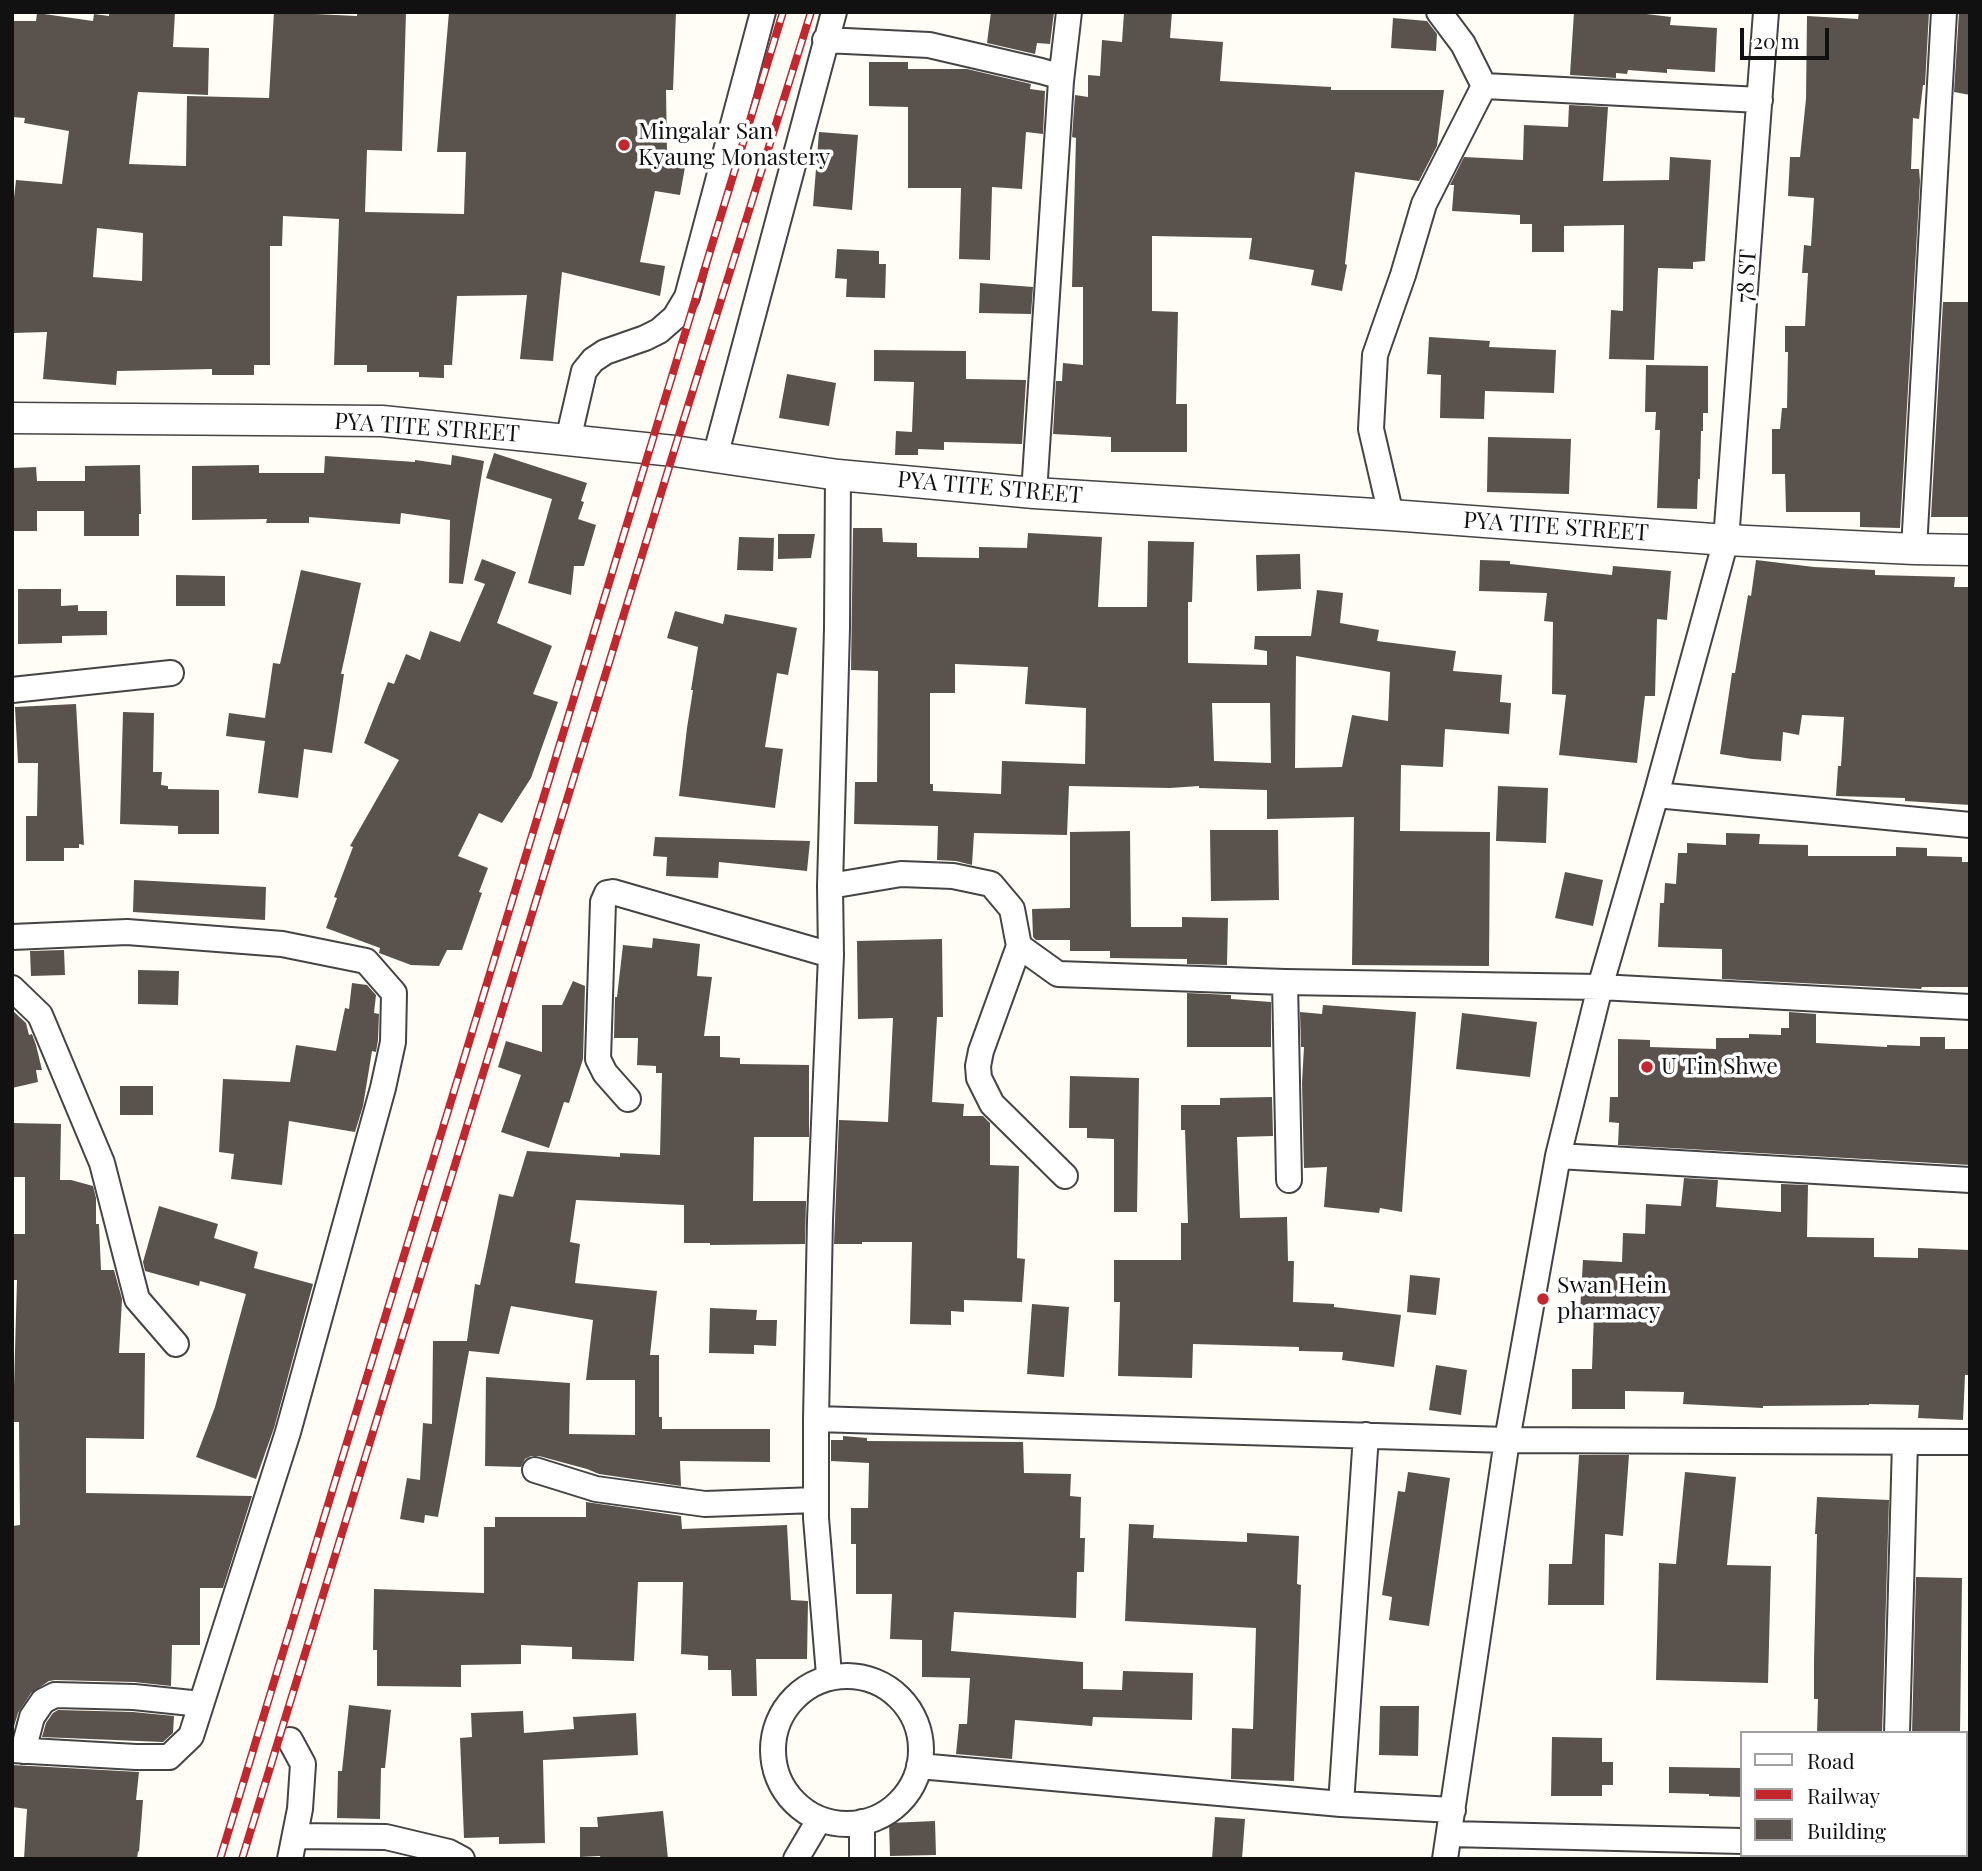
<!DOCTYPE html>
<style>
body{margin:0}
#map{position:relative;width:1982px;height:1871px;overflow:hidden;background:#fffdf5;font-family:"Playfair Display",serif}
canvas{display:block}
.frame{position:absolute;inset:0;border:14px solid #111;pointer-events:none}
.legend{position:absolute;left:1740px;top:1731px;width:228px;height:126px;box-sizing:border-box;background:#fff;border:2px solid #a0a0a0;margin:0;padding:9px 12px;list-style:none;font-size:21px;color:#111}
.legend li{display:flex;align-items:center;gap:14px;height:35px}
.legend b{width:35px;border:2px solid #a0a0a0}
.scale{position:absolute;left:1740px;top:28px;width:89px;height:32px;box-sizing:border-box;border:4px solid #111;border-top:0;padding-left:9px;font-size:21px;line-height:24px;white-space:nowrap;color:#111;-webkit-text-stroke:5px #fff;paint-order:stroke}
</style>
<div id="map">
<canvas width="1982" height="1871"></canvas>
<div class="frame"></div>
<ul class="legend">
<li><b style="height:9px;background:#fff"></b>Road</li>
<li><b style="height:9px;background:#c4262e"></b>Railway</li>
<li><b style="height:19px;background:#5a524d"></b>Building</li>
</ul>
<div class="scale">20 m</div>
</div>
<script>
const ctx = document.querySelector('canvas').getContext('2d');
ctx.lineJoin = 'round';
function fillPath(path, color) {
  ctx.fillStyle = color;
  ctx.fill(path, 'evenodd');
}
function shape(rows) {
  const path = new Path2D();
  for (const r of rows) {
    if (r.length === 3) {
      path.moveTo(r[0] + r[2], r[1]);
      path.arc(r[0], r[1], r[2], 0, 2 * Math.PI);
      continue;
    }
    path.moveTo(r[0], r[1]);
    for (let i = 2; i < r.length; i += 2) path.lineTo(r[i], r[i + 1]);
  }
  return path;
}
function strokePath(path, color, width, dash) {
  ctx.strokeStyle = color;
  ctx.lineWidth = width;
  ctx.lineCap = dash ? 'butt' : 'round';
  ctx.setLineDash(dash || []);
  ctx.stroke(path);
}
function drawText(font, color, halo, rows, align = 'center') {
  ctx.font = font + ' "Playfair Display",serif';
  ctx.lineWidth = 7;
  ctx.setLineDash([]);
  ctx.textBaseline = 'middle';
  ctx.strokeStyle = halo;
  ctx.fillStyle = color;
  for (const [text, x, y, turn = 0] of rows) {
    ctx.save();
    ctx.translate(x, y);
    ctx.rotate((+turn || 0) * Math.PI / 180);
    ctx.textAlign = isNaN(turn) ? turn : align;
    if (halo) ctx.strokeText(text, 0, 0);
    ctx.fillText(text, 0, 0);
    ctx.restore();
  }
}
fillPath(shape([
 [109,12,175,12,173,47,209,48,208,95,138,92,137,98,129,164,186,166,187,96,269,98,274,12,357,16,357,12,406,12,402,151,367,150,365,212,464,214,466,152,437,152,449,12,676,12,673,90,666,90,667,152,687,156,680,195,655,191,640,262,665,266,660,296,562,272,553,361,520,359,527,295,457,296,452,365,444,365,444,378,419,377,419,372,367,372,367,365,334,365,339,219,283,216,282,246,270,246,270,365,254,365,254,375,212,375,212,369,117,371,116,385,43,379,47,332,12,333,12,216,16,180,62,184,69,131,24,123,25,118,12,117,12,21,36,21,37,13,93,21,94,14,109,16],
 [97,228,143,233,142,281,93,277],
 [991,12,1054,12,1050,44,1037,43,1035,54,987,43],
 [1137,12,1172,12,1170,38,1223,42,1220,81,1331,87,1331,90,1444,90,1437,146,1419,181,1355,172,1345,264,1347,265,1342,291,1311,285,1314,270,1249,259,1252,238,1152,236,1152,311,1178,312,1176,404,1187,404,1187,452,1111,452,1111,437,1053,434,1056,381,1062,381,1063,363,1083,365,1083,287,1072,287,1076,138,1072,137,1075,95,1088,97,1088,75,1100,76,1102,40,1122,42,1124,13,1137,14],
 [1574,12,1630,12,1671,17,1670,25,1717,28,1715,72,1667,69,1667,73,1628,70,1627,74,1616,73,1616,78,1570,75],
 [1859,12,1929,12,1925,85,1923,85,1919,119,1913,118,1911,169,1919,169,1920,181,1900,528,1860,527,1860,512,1786,512,1785,474,1772,474,1772,429,1780,429,1782,408,1787,408,1788,352,1785,352,1785,326,1805,326,1808,273,1802,273,1804,245,1811,246,1814,198,1788,196,1790,157,1800,157,1806,99,1807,16,1858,19],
 [1959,12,1970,12,1970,95,1954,92],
 [1393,18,1427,21,1437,34,1436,51,1391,48],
 [869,62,908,62,908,69,967,69,1031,84,1030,89,1045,91,1043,134,1026,132,1022,189,992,187,990,260,959,259,961,188,908,188,908,107,869,106],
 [1569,105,1608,107,1603,181,1669,180,1670,157,1711,160,1705,261,1693,262,1693,269,1658,268,1654,360,1609,359,1611,310,1623,311,1624,225,1564,226,1564,252,1532,252,1532,224,1520,224,1520,215,1452,211,1454,185,1450,185,1464,157,1523,160,1524,125,1568,127],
 [819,132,858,135,852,210,813,206],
 [837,249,879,251,879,264,886,264,885,298,846,297,847,279,835,278],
 [980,283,1033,287,1031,314,979,313],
 [1943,302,1970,302,1970,517,1931,517],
 [1429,337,1490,341,1489,347,1556,350,1554,393,1485,391,1484,419,1440,418,1441,375,1427,374],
 [874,350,966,351,966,379,1026,380,1022,444,944,442,944,450,918,449,918,455,895,455,896,431,912,432,914,382,874,381],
 [1646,365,1708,366,1708,413,1703,413,1703,431,1701,431,1700,479,1698,479,1697,509,1657,508,1660,430,1655,430,1656,412,1645,412],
 [787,374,836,383,829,426,779,418],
 [1488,437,1571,439,1569,494,1487,492],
 [494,453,587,483,581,501,584,502,578,519,596,525,584,566,574,566,571,595,528,583,552,499,486,478],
 [452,455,484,461,463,584,449,583,450,520,401,513,400,524,309,517,309,523,266,523,267,519,192,520,192,466,259,465,259,473,324,473,325,456,415,462,415,460,451,465],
 [140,465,141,514,139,514,139,536,84,536,84,511,37,511,37,531,12,531,12,468,36,467,37,481,85,481,85,466],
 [853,528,882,528,883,542,917,543,917,557,979,558,979,547,1027,548,1028,533,1102,537,1098,607,1147,607,1148,541,1194,542,1192,602,1188,602,1188,663,1267,665,1267,651,1254,649,1255,636,1311,636,1317,590,1343,593,1340,623,1379,630,1377,641,1456,651,1453,671,1502,675,1500,702,1511,703,1509,734,1445,729,1443,767,1401,765,1400,831,1490,832,1489,966,1352,965,1354,817,1267,819,1267,790,1199,788,1199,786,1170,788,1069,786,1067,835,974,833,972,865,956,861,937,860,938,826,854,824,855,782,877,782,878,671,851,670],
 [1296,656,1390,672,1388,721,1352,715,1342,767,1295,768],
 [955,664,1028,667,1025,704,1086,708,1085,764,1002,761,1001,794,933,791,933,784,930,784,930,693,955,693],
 [1212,703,1270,703,1271,763,1214,761],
 [778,534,815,534,811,558,778,559],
 [739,537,774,538,773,571,737,570],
 [1300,554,1301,589,1257,591,1256,555],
 [482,559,516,572,497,623,552,646,533,694,558,702,531,778,502,823,479,813,458,856,488,868,479,892,482,893,462,950,447,950,439,966,411,965,379,953,380,948,326,928,337,898,334,897,353,847,350,846,399,760,364,743,388,682,394,684,406,654,420,660,430,631,460,642,485,584,474,580],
 [1480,560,1510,561,1510,564,1612,575,1613,566,1671,571,1667,620,1657,619,1655,696,1645,696,1637,763,1559,755,1566,695,1552,694,1553,622,1544,621,1547,593,1479,591],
 [1756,560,1814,567,1875,570,1875,575,1955,577,1954,587,1970,587,1970,805,1905,801,1905,798,1836,796,1838,766,1841,766,1844,717,1802,715,1799,735,1783,732,1781,761,1752,759,1720,754,1732,673,1735,673,1748,595,1751,596],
 [301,570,361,583,341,674,344,674,332,753,304,749,298,798,258,793,265,741,226,736,229,713,265,718,273,663,280,664],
 [176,575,225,576,225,606,176,606],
 [18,589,61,589,61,606,78,605,78,611,107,611,107,635,62,636,62,643,18,644],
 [675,611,723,624,725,614,797,628,788,675,777,673,765,747,783,749,775,808,679,796,687,728,693,690,691,690,698,647,667,638],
 [76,704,84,845,79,844,79,848,64,848,64,861,26,861,26,816,37,816,38,763,18,763,15,707],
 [123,712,154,713,153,772,162,772,161,785,168,786,168,789,219,790,219,834,178,834,178,826,120,824],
 [1498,786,1548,788,1546,843,1496,841],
 [1210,830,1278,830,1279,900,1211,901],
 [1130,831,1131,927,1182,927,1182,917,1228,918,1227,965,1187,964,1187,959,1110,958,1110,951,1070,951,1070,940,1036,940,1033,937,1032,909,1070,908,1070,832],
 [1726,833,1760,834,1759,844,1808,845,1808,856,1896,856,1896,847,1927,848,1927,856,1962,857,1962,862,1970,862,1970,987,1922,987,1921,989,1722,979,1722,949,1658,947,1660,903,1664,903,1665,883,1676,884,1678,853,1687,853,1687,843,1726,845],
 [655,837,810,841,807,871,719,862,718,878,666,876,667,857,653,856],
 [1565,872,1603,880,1593,926,1555,918],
 [134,880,266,887,265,920,133,912],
 [653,938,700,944,697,976,712,977,704,1036,720,1036,720,1057,740,1058,740,1064,809,1065,809,1137,754,1137,753,1201,806,1201,805,1244,710,1245,710,1243,684,1243,684,1205,576,1200,570,1242,580,1244,575,1283,657,1291,650,1355,659,1355,659,1417,662,1417,662,1429,770,1429,770,1462,680,1461,681,1486,599,1474,587,1469,539,1456,531,1456,525,1459,521,1467,485,1466,486,1377,570,1383,569,1434,635,1435,635,1380,586,1380,593,1320,511,1306,499,1354,469,1351,438,1517,425,1515,424,1523,400,1519,407,1478,420,1480,423,1423,432,1424,433,1341,467,1341,475,1284,480,1285,499,1194,513,1197,527,1151,620,1157,620,1153,660,1155,662,1073,656,1073,656,1066,637,1065,638,1038,614,1038,615,997,617,997,623,945,652,948],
 [942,939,943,1017,937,1017,932,1102,964,1104,963,1116,983,1116,990,1123,990,1165,1019,1166,1017,1258,1025,1259,1022,1302,964,1300,964,1312,951,1311,951,1325,910,1324,912,1242,862,1242,862,1244,834,1244,839,1120,888,1122,893,1018,858,1019,857,941],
 [64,950,65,975,31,976,30,951],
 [138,970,179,971,178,1005,138,1004],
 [573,981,585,986,583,1059,569,1103,564,1102,549,1148,501,1132,521,1075,498,1067,506,1041,542,1052,542,1005,562,1005],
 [352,983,367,985,376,995,374,1013,379,1014,378,1040,376,1052,372,1051,363,1106,355,1132,289,1121,282,1185,231,1179,234,1154,219,1152,223,1079,290,1082,296,1045,336,1051,345,1008,349,1009],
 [1187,993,1231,995,1231,999,1271,1002,1271,1047,1187,1047],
 [1323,1005,1416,1012,1402,1212,1380,1208,1379,1213,1324,1207,1327,1167,1304,1168,1302,1083,1304,1047,1301,1047,1300,1012,1322,1014],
 [12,1010,26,1023,29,1035,32,1034,36,1045,42,1070,36,1070,38,1082,12,1088],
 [1789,1012,1816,1014,1816,1043,1887,1047,1887,1045,1920,1046,1920,1037,1945,1037,1945,1049,1970,1049,1970,1165,1618,1145,1619,1123,1609,1122,1610,1097,1618,1097,1618,1039,1650,1040,1650,1047,1716,1049,1716,1038,1749,1038,1749,1034,1781,1035,1781,1028,1789,1028],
 [1462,1013,1537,1022,1530,1077,1456,1069],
 [1070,1076,1139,1078,1137,1212,1114,1212,1114,1139,1087,1138,1087,1128,1069,1128],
 [120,1086,153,1086,153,1115,120,1115],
 [1272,1097,1273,1136,1237,1137,1240,1218,1287,1217,1288,1261,1294,1261,1293,1302,1334,1304,1334,1307,1401,1315,1394,1367,1342,1360,1343,1352,1299,1351,1299,1347,1193,1344,1192,1378,1118,1376,1120,1302,1114,1302,1114,1260,1181,1260,1181,1223,1188,1223,1185,1130,1181,1130,1181,1105,1220,1105,1220,1098],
 [13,1123,61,1124,60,1180,71,1180,93,1186,96,1198,96,1224,99,1224,101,1270,114,1270,122,1299,119,1353,145,1353,144,1439,86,1438,86,1493,252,1496,223,1588,200,1588,200,1645,172,1645,171,1686,134,1682,55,1680,49,1681,31,1693,18,1713,12,1733,12,1526,20,1525,19,1422,13,1422,17,1280,13,1280,13,1234,25,1234,25,1177,12,1177],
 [1684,1178,1718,1180,1716,1207,1781,1212,1781,1184,1808,1185,1807,1237,1874,1238,1874,1257,1918,1258,1918,1248,1970,1250,1970,1375,1965,1375,1963,1420,1918,1418,1919,1405,1869,1404,1869,1405,1763,1406,1763,1408,1683,1404,1684,1392,1625,1391,1625,1409,1572,1409,1572,1369,1592,1369,1594,1312,1580,1312,1583,1260,1622,1262,1623,1233,1645,1234,1646,1204,1681,1206],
 [159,1206,218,1224,214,1238,258,1252,254,1268,313,1284,274,1428,256,1479,196,1457,215,1407,246,1294,200,1281,199,1286,145,1271,143,1262],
 [1410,1275,1440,1278,1436,1315,1407,1312],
 [1032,1304,1069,1307,1064,1377,1027,1374],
 [710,1308,757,1310,756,1320,777,1320,776,1346,754,1345,754,1354,709,1353],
 [1436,1365,1467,1370,1461,1415,1429,1410],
 [843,1436,867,1438,867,1441,1023,1442,1024,1473,1071,1474,1070,1496,1081,1497,1080,1538,1085,1538,1084,1572,1077,1572,1076,1618,954,1612,951,1651,1083,1662,1083,1689,1122,1690,1123,1671,1193,1673,1192,1720,1093,1717,1092,1726,1015,1720,1012,1759,956,1754,959,1724,967,1724,970,1678,922,1677,922,1640,890,1639,892,1594,856,1594,856,1544,851,1544,851,1508,868,1508,869,1463,831,1461,831,1440,843,1440],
 [1579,1455,1629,1455,1623,1536,1605,1534,1604,1605,1548,1605,1549,1564,1572,1564],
 [1408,1472,1450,1478,1429,1626,1389,1620,1392,1597,1382,1595,1398,1491,1405,1492],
 [1685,1472,1736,1477,1727,1565,1771,1566,1768,1683,1656,1680,1659,1563,1676,1564],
 [1817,1497,1889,1500,1882,1733,1817,1733,1818,1699,1814,1699,1814,1660,1817,1534,1815,1534],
 [586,1502,681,1516,682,1529,787,1525,791,1600,808,1601,807,1659,756,1659,757,1696,732,1696,731,1670,708,1670,708,1656,681,1654,683,1582,638,1582,634,1661,572,1659,572,1647,521,1645,521,1664,461,1665,461,1687,377,1686,377,1650,373,1650,374,1589,484,1593,484,1527,495,1527,495,1517,586,1517],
 [1129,1524,1154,1525,1153,1538,1247,1542,1247,1533,1299,1536,1297,1584,1301,1585,1294,1781,1231,1779,1232,1728,1253,1729,1256,1628,1125,1621],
 [1916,1577,1962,1578,1960,1733,1912,1733],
 [349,1705,391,1710,385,1768,381,1768,380,1819,337,1818,338,1771,342,1771],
 [1380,1706,1419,1706,1418,1756,1379,1755],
 [58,1710,133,1712,174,1716,173,1733,163,1742,42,1737,46,1723,53,1713],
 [523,1711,524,1733,574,1729,573,1717,636,1713,638,1755,543,1760,545,1843,499,1844,499,1837,464,1838,460,1738,472,1737,471,1713],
 [1552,1737,1602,1738,1602,1762,1613,1762,1613,1785,1602,1785,1602,1796,1551,1796],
 [12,1765,139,1772,136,1800,143,1800,139,1852,138,1851,137,1859,24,1859,27,1809,12,1807],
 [1669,1767,1742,1768,1742,1797,1709,1796,1709,1794,1669,1793],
 [663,1811,668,1859,601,1859,600,1856,580,1857,580,1827,598,1827,597,1817],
 [1215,1817,1245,1819,1242,1859,1212,1859],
 [935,1821,936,1855,890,1856,889,1823]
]), '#5a524d');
const minor = shape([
 [825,40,929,45,1041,71,1055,75,1061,81,1034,493],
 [1061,81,1069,12],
 [1484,86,1760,100],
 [568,440,584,371,593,360,605,352,645,338,659,331,675,317,687,297,763,12],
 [715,457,834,12],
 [1391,515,1371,429,1375,355,1403,275,1424,204,1484,86,1463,44,1439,12],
 [1914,549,1944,12],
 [12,690,171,673],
 [1656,795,1970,825],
 [830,886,901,874,953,876,991,884,1012,909,1019,946,1058,974,1285,982,1600,987,1970,1007],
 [12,937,127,932,282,944,366,961,394,993,393,1042,383,1088,288,1432,191,1736,169,1757,136,1757,12,1750],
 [1019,946,981,1051,978,1066,979,1078,992,1104,1065,1176],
 [1285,982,1289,1180],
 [12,988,40,1015,102,1163,137,1299,176,1344],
 [628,1099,605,1073,598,1059,603,902,607,893,613,892,831,955],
 [1558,1156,1970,1180],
 [816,1419,1507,1440,1970,1442],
 [535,1470,596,1489,705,1504,816,1500],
 [829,1675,816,1518,816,1419,820,1220,831,955,830,886,837,628,838,475],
 [847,1750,74],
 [1897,1733,1905,1442],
 [23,1751,32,1717,43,1701,55,1695,134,1697,201,1704],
 [919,1766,1341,1804,1453,1810],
 [1341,1804,1366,1435],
 [1449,1834,1742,1841],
 [295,1836,386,1837,449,1852,462,1859],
 [1966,1846,1970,1846],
 [290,1859,300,1809,303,1764,290,1740],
 [796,1859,819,1820],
 [862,1859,862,1822],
 [1445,1859,1507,1440,1558,1156,1600,987,1656,795,1726,540,1766,12]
]);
const tertiary = shape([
 [12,418,382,421,674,451,838,475,1034,493,1391,515,1726,540,1914,549,1970,550]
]);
strokePath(minor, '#444', 28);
strokePath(tertiary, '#444', 33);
strokePath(minor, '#fff', 24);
strokePath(tertiary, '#fff', 30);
const rail = shape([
 [220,1859,783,12],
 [242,1859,674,451,811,12]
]);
strokePath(rail, '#c4262e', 8);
strokePath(rail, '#fff', 5, [16]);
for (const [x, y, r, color] of [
 [624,145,7,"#c4262e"],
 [1647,1067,7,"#c4262e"],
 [1543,1299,7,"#c4262e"]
]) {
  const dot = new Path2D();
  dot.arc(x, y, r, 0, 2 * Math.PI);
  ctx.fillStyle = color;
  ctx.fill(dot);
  strokePath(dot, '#fff', 2.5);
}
drawText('23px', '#111', '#fff', [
 ["Mingalar San",638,132],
 ["Kyaung Monastery",638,158],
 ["U Tin Shwe",1661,1067],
 ["Swan Hein",1557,1286],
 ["pharmacy",1557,1312]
], 'left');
drawText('23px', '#111', '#fff', [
 ["78 ST",1747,276,-86],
 ["PYA TITE STREET",427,428,4],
 ["PYA TITE STREET",990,488,5],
 ["PYA TITE STREET",1556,527,4]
]);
</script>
